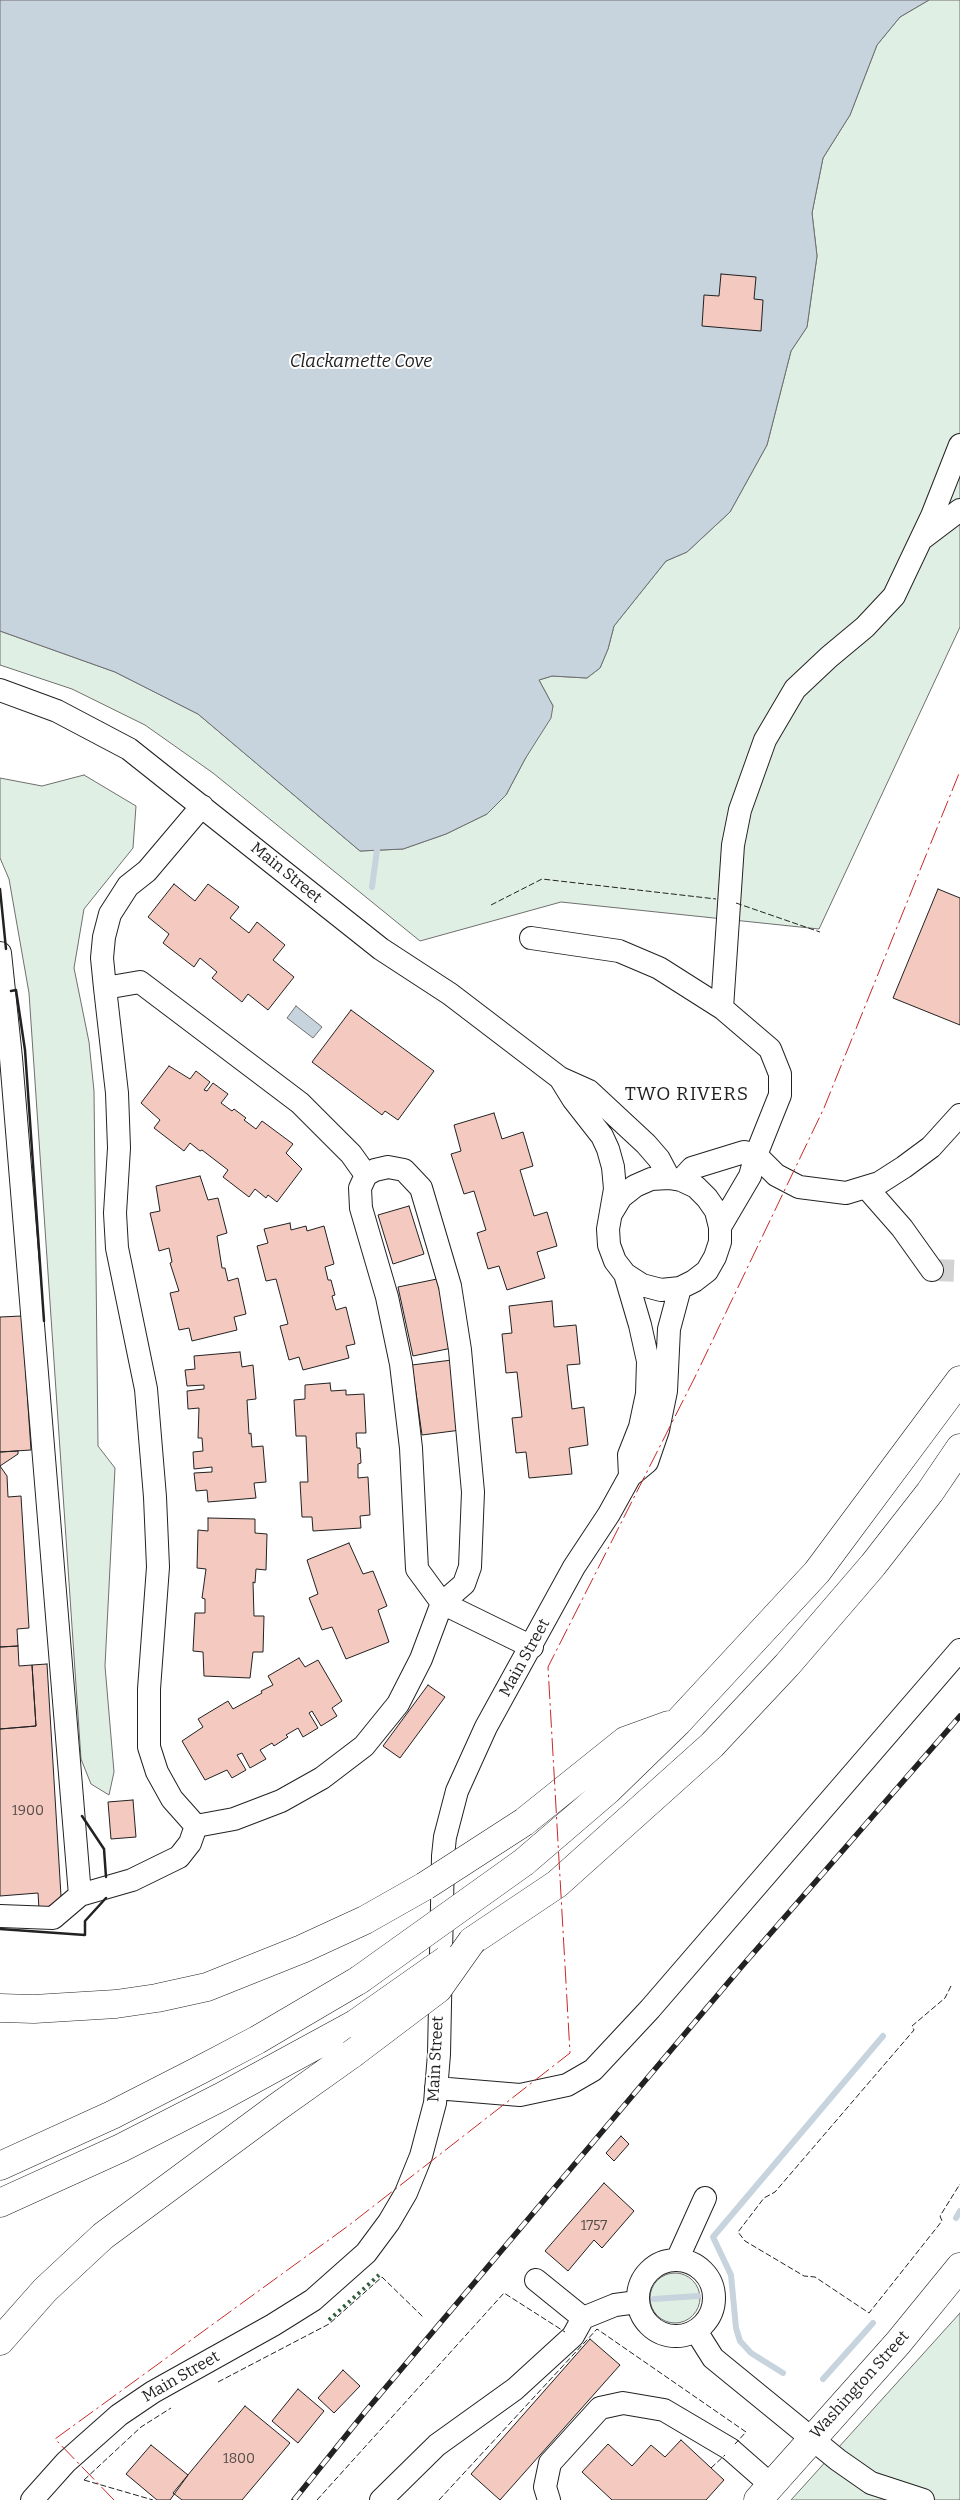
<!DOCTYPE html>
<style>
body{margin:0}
canvas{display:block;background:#fff}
</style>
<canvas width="960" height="2500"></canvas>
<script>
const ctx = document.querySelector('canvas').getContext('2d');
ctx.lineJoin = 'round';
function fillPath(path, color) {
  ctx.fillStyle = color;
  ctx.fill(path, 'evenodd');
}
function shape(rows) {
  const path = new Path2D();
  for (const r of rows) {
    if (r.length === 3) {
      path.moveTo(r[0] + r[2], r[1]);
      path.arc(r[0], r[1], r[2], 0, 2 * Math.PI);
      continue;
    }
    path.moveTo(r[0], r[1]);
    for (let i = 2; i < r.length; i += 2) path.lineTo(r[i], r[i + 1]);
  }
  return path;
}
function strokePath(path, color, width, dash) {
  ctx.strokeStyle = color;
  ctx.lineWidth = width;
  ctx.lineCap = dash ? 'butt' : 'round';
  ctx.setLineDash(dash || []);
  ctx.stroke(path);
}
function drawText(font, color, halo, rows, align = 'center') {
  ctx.font = font + ' Bitter,serif';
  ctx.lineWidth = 4;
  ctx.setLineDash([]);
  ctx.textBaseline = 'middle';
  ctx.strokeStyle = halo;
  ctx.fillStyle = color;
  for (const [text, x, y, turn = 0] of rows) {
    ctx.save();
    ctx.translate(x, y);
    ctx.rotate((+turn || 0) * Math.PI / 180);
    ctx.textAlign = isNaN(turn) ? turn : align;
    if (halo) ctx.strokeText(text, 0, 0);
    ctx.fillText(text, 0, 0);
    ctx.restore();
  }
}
const green = shape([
 [929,0,960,0,960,627,819,929,561,902,420,941,213,773,145,725,72,689,0,665,0,631,115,672,198,714,360,851,403,849,446,834,487,814,506,795,553,706,539,680,552,676,587,678,600,668,608,649,614,626,666,561,687,552,730,512,767,445,791,351,807,327,817,256,812,213,823,158,850,115,877,45,900,17,929,0],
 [84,775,136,806,133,848,84,909,74,968,89,1042,94,1091,98,1446,115,1468,105,1666,114,1772,109,1795,91,1784,81,1759,29,993,9,879,0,858,0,778,42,786,84,775],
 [675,2298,25],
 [960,2313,960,2500,791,2500,960,2313]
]);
fillPath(green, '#e0efe3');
strokePath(green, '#6f6f6f', 1);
const water = shape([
 [0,0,929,0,900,17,877,45,850,115,823,158,812,213,817,256,807,327,791,351,767,445,730,512,687,552,666,561,614,626,608,649,600,668,587,678,552,676,539,680,553,706,551,718,525,759,506,795,487,814,446,834,403,849,360,851,198,714,115,672,0,631,0,0],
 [296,1006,322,1027,313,1038,287,1018,296,1006]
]);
fillPath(water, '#c7d3dd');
strokePath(water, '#6f6f6f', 1);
strokePath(shape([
 [372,887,377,850],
 [956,2218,960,2211],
 [654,2299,698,2296],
 [783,2373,751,2353,740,2341,736,2328,731,2275,713,2237,883,2036],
 [823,2379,873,2323]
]), '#c7d3dd', 6);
const building = shape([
 [721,274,756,277,754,299,763,300,761,331,702,326,704,295,719,296,721,274],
 [174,884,195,901,208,884,239,907,230,918,249,933,257,922,285,945,273,960,294,977,268,1010,248,994,242,1002,212,978,217,972,200,958,194,967,163,943,169,934,148,917,174,884],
 [938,889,960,898,960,1025,893,998,938,889],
 [351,1010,434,1071,398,1120,385,1111,382,1115,312,1062,351,1010],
 [169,1066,190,1079,196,1071,210,1082,204,1090,207,1091,213,1083,228,1094,221,1103,232,1111,234,1109,246,1118,244,1120,256,1129,262,1121,293,1144,286,1153,302,1169,277,1202,268,1195,266,1198,255,1189,249,1197,223,1177,228,1170,202,1150,200,1151,190,1143,184,1151,154,1128,160,1120,141,1103,169,1066],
 [494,1113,502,1139,523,1132,533,1166,520,1170,534,1216,547,1212,557,1246,537,1252,545,1278,507,1290,499,1266,488,1269,477,1233,486,1230,474,1191,464,1194,451,1154,461,1151,454,1125,494,1113],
 [200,1176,208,1200,218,1198,227,1233,217,1236,222,1268,225,1268,228,1281,238,1278,246,1314,234,1317,237,1330,192,1341,189,1328,179,1330,170,1293,179,1291,170,1263,172,1262,169,1248,159,1251,150,1213,160,1211,156,1186,200,1176],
 [409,1206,424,1254,393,1264,378,1215,409,1206],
 [290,1223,291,1230,306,1226,307,1231,324,1226,334,1264,325,1267,328,1280,331,1280,335,1295,332,1296,336,1310,346,1307,355,1344,346,1346,349,1358,303,1370,299,1357,289,1360,280,1326,288,1324,276,1279,266,1281,257,1246,268,1243,264,1229,290,1223],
 [437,1279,452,1348,413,1356,398,1287,437,1279],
 [552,1301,554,1327,576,1325,580,1364,567,1365,572,1409,584,1407,588,1445,569,1448,572,1474,529,1478,526,1452,516,1453,512,1418,522,1417,517,1372,506,1373,502,1334,512,1333,509,1306,552,1301],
 [22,1316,31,1450,0,1452,0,1317,22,1316],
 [240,1352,242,1367,253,1365,256,1399,247,1400,249,1434,251,1433,252,1447,263,1446,266,1482,254,1483,256,1498,208,1502,207,1490,196,1491,194,1473,212,1472,212,1467,194,1469,193,1452,203,1451,202,1438,198,1438,199,1408,188,1409,187,1391,204,1389,204,1385,187,1386,185,1370,195,1369,194,1356,240,1352],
 [452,1360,461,1430,422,1435,412,1365,452,1360],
 [330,1383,331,1391,346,1390,346,1395,364,1394,366,1433,356,1433,357,1448,360,1448,361,1463,358,1464,358,1478,368,1477,370,1515,360,1516,361,1528,313,1531,312,1517,302,1517,300,1482,308,1482,306,1436,296,1436,294,1400,305,1399,305,1385,330,1383],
 [18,1451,18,1454,0,1466,7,1476,8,1497,21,1496,29,1628,17,1629,18,1646,0,1647,0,1452,18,1451],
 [208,1518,255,1519,255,1533,267,1534,266,1570,256,1569,255,1583,253,1582,254,1616,264,1616,263,1652,253,1652,250,1678,204,1676,203,1652,193,1651,195,1613,205,1613,205,1599,202,1598,206,1569,197,1568,198,1530,208,1531,208,1518],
 [349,1543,363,1574,373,1571,387,1606,378,1610,389,1642,346,1659,332,1627,322,1630,309,1598,318,1594,307,1560,349,1543],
 [18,1646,19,1666,32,1665,36,1726,0,1729,0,1647,18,1646],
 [299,1658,305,1667,318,1660,342,1701,332,1708,337,1716,321,1726,312,1711,309,1713,318,1728,303,1737,298,1728,286,1735,288,1737,274,1746,272,1743,260,1750,266,1759,250,1768,242,1753,237,1755,246,1770,232,1778,227,1770,205,1780,182,1741,203,1727,198,1719,228,1701,233,1709,262,1693,261,1691,273,1685,268,1676,299,1658],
 [47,1664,61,1896,52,1909,39,1909,38,1893,0,1896,0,1729,36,1726,32,1665,47,1664],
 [428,1685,445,1697,400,1758,383,1746,428,1685],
 [133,1800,136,1837,111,1839,108,1802,133,1800],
 [621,2136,629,2144,614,2161,606,2153,621,2136],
 [604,2183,634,2211,602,2248,594,2240,568,2271,545,2251,604,2183],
 [590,2339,620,2365,500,2500,471,2474,590,2339],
 [343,2370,360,2386,334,2413,318,2398,343,2370],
 [298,2389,324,2411,298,2443,272,2421,298,2389],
 [245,2406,290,2443,242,2500,182,2500,173,2493,245,2406],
 [681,2440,724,2480,706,2500,612,2500,582,2472,608,2444,632,2466,651,2445,665,2457,681,2440],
 [151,2445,188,2475,170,2500,157,2500,126,2474,151,2445]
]);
fillPath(building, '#f3c9c0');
strokePath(building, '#222', 1);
strokePath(shape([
 [932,1270,960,1271]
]), '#d3d3d3', 22, [22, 11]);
const minor = shape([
 [923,538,960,510],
 [0,690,57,711,129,749,381,949,450,994,560,1078,589,1091,646,1144,659,1159,669,1178],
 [531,938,619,951,659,968,722,1008,770,1049,780,1074,780,1095,756,1155,750,1176,720,1227],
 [0,953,11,1058,80,1895],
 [105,988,102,958,104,937,110,914,128,886,147,871,202,806],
 [722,1008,733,845,740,810,765,740,795,689,829,657,865,627,894,596,932,516,960,445],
 [560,1078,573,1099,602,1136,608,1149,613,1167,615,1189,608,1229,609,1245,615,1261,625,1274,642,1285,661,1290,680,1288,694,1281,707,1271,715,1257,720,1242,720,1227,716,1211,707,1198,696,1187,681,1180,669,1178,651,1179,635,1186,621,1197,612,1212],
 [388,1167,404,1170,421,1188,450,1286,460,1350,473,1492,470,1567,464,1584,442,1603,417,1569,411,1448,401,1364,387,1297,361,1208,360,1188,366,1175,375,1170,388,1167],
 [366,1175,351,1154,300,1103,140,982,105,988,117,1093,119,1148,115,1213,117,1248,146,1389,155,1497,158,1567,149,1689,149,1747,157,1772,172,1799,196,1826,234,1819,281,1801,322,1778,364,1746,398,1704,421,1659,442,1603,532,1647],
 [681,1180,692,1168,744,1152,756,1155,776,1175,799,1187,846,1193,879,1183,904,1167,931,1147,960,1115],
 [866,1187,902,1228,932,1270],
 [625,1274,640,1325,648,1361,647,1394,640,1427,629,1455,630,1476],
 [0,1916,53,1918,80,1895,132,1880,179,1857,190,1843,196,1826],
 [436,2088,520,2095,567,2085,593,2070,650,2009,960,1650],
 [676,2298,38],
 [677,2260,705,2198],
 [536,2280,583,2318],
 [696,2331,713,2358,838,2460,871,2483,923,2500],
 [32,2500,66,2462,119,2415,153,2392,273,2325,313,2300,366,2253,389,2222,406,2193,421,2156,435,2103,439,2054,443,1856,445,1837,457,1791,486,1727,574,1567,609,1514,630,1476,647,1462,658,1430,666,1391,669,1329,680,1288],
 [381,2500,437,2445,515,2389,573,2336,583,2318,615,2305,637,2302],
 [549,2500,545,2487,550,2463,600,2408,623,2403,664,2410,730,2449,771,2485]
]);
const major = shape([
 [758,2500,898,2343,960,2267]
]);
const highway = shape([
 [524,1822,625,1741,669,1725],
 [524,1862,608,1790,678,1722,817,1572,960,1380],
 [472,1941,557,1884,712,1745,787,1665,873,1565,930,1492,960,1448],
 [0,2008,34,2009,116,2004,157,1998,207,1987,302,1949,365,1920,425,1886],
 [0,2166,112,2115,200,2070,257,2040,359,1980],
 [0,2203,121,2148,221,2097,355,2024],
 [0,2341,45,2290,103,2236,276,2108,352,2054]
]);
strokePath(minor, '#222', 24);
strokePath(major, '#222', 29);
strokePath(highway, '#222', 29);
strokePath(minor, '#fff', 22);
strokePath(major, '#fff', 28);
strokePath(highway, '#fff', 28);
const rail = shape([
 [294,2500,365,2412,743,1965,960,1716]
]);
strokePath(rail, '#222', 5.5);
strokePath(rail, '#fff', 4, [11]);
const highwayBridge = shape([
 [425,1886,524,1822],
 [359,1980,524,1862],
 [355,2024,446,1960],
 [352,2054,438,1989,472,1941]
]);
strokePath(highwayBridge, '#222', 29, []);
strokePath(highwayBridge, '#fff', 28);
strokePath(shape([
 [329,2320,379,2275]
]), '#2f5e38', 4, [2.5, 4]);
strokePath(shape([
 [736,903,820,932],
 [491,905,542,879,716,899],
 [951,1986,945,1998,912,2026,914,2030,775,2192,764,2198,738,2232,745,2241,804,2276,815,2277,869,2313,942,2221,940,2216,960,2184],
 [218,2382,329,2324,382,2277,423,2317],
 [711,2468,725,2455],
 [84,2480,141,2427,171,2408],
 [84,2480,153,2500],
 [317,2500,504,2293,565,2332],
 [439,2500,597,2329,746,2432,735,2444]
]), '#222', 1, [6, 2.5]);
strokePath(shape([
 [0,889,6,949],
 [11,991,16,990,25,1050,44,1321],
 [82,1816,104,1849,106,1877],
 [0,1929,85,1935,85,1921,106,1898]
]), '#222', 2.5);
strokePath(shape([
 [114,2500,55,2439,348,2226,570,2053,548,1667,694,1379,824,1108,960,771]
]), '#c62828', 1, [18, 4, 2.5, 4]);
drawText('14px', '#564c4a', null, [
 ["1900",28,1811],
 ["1757",594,2226],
 ["1800",239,2459]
]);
drawText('16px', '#222', '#fff', [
 ["Main Street",286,873,39],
 ["Main Street",525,1658,-61],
 ["Main Street",436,2059,-87],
 ["Main Street",181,2377,-30],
 ["Washington Street",860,2385,-48]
]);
drawText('italic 18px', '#222', '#fff', [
 ["Clackamette Cove",361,362]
]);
ctx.letterSpacing = '1px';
drawText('19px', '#222', '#fff', [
 ["TWO RIVERS",687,1095]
]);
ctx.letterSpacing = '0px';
</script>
